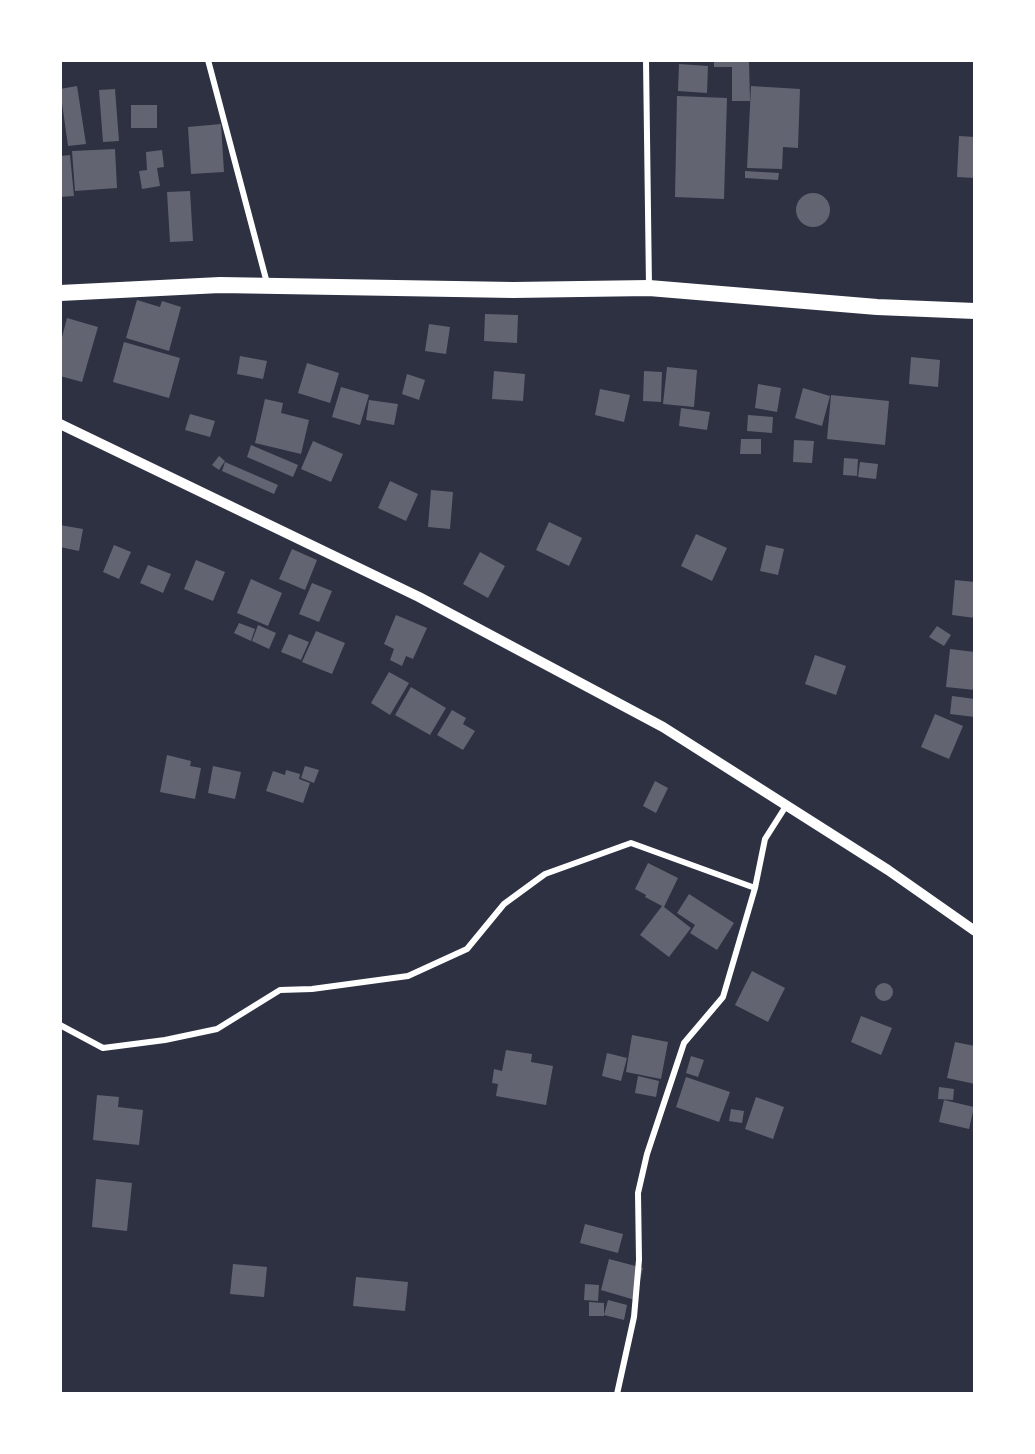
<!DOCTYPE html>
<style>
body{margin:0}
#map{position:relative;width:1035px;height:1454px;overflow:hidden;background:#2d3142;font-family:"Fira Sans Condensed",sans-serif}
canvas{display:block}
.frame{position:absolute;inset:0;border:62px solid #fff;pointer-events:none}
</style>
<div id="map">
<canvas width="1035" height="1454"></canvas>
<div class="frame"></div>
</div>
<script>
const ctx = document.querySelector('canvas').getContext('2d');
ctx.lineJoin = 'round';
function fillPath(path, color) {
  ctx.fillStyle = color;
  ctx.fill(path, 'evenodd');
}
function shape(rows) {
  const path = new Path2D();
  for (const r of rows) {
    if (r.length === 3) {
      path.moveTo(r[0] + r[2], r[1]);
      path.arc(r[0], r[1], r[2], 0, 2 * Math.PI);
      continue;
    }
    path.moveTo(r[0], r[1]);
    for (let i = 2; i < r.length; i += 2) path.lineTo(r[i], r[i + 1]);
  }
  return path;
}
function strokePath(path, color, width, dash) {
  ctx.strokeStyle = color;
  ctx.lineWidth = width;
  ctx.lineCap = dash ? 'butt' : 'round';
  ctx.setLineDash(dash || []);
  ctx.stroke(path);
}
fillPath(shape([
 [714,60,749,60,750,101,732,101,732,67,714,67],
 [679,64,708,66,707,93,678,91],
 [77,86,86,144,68,146,60,89],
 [751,86,800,89,798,148,783,147,782,169,747,168],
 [115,89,119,141,103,142,99,90],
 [677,96,727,98,724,199,675,197],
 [131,105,157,105,157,128,131,128],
 [221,124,224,172,191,174,188,127],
 [959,136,975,137,975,178,957,177],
 [115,149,117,188,75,191,72,151],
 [162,150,164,167,157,168,160,186,142,189,139,171,147,170,146,152],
 [70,155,74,196,60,197,60,156],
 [745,171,779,173,778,180,745,178],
 [190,191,193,241,170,242,167,192],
 [813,210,17],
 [137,300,160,307,162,301,181,307,169,351,126,338],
 [485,314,518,315,517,343,484,341],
 [67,318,98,327,82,382,60,376,60,345],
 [429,324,450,327,446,354,425,351],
 [124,342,180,358,169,398,113,382],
 [240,356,267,361,263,379,237,374],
 [911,357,940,360,938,387,909,384],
 [307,363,339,373,330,403,298,393],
 [667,367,697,370,694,407,663,404],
 [494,371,525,374,523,401,492,399],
 [644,371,662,372,661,402,643,401],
 [407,374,425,380,419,400,402,394],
 [758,384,781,388,777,412,755,408],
 [341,387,369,395,360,425,332,417],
 [803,388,830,396,822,426,795,418],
 [600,389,630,395,624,422,595,415],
 [831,395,889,401,885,445,827,439],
 [265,399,283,403,281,413,309,420,301,454,255,443],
 [369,400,398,404,394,425,366,420],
 [681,408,710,412,707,430,679,426],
 [190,414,215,421,210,437,185,430],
 [748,415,773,417,772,433,747,431],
 [741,439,761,439,761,454,740,454],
 [794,440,814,441,812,463,793,462],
 [313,441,343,454,331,482,301,469],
 [251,445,298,465,293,477,247,457],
 [219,456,225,461,219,470,212,465],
 [844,458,858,459,857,476,843,475],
 [225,462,278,485,274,494,222,471],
 [860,462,878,464,876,479,858,477],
 [390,481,418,494,406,521,378,508],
 [431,490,453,492,450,529,428,527],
 [549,522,582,538,569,566,536,550],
 [60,525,83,529,79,551,60,547],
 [696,534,727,548,712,581,681,566],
 [114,545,131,552,119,579,103,572],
 [766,545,784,549,778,575,760,571],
 [292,549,317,560,305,590,279,579],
 [480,552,505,566,488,598,463,584],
 [196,560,225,572,213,601,184,589],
 [148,565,171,574,163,593,140,583],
 [251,579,282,593,268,626,237,613],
 [955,580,975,582,975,618,952,615],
 [312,583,332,591,319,622,299,614],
 [396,615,427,628,413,659,406,656,402,666,390,660,394,649,384,644],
 [239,623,255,629,251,641,234,633],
 [258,625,276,633,269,649,252,641],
 [937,626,951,635,944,646,929,637],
 [316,631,345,643,332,674,302,662],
 [289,634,309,642,301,660,281,652],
 [950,649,975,652,975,690,946,687],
 [815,655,846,666,836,695,805,684],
 [389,672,409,683,390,715,371,703],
 [411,687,446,708,430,735,395,715],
 [952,696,975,699,975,717,950,714],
 [452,710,466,718,463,724,475,731,463,750,437,735],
 [935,714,963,726,949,759,921,747],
 [167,755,191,761,190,766,201,768,195,799,160,792],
 [213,766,241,772,235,799,208,793],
 [305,766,319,770,314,783,301,778],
 [286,770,300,774,299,779,310,783,303,803,266,791,273,771,285,775],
 [655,781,668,788,656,813,643,806],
 [648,863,678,878,664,907,691,928,669,957,640,935,662,906,645,897,646,895,635,889],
 [689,894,734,923,717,950,690,933,695,925,677,913],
 [752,971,785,988,768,1022,735,1005],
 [884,992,9],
 [861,1016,892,1028,881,1055,851,1042],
 [632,1035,668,1042,661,1079,626,1072],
 [955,1042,975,1046,975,1084,947,1078],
 [506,1050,532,1054,531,1062,553,1066,546,1105,496,1096,498,1084,492,1083,494,1069,502,1071],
 [607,1053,627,1058,621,1081,602,1076],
 [691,1056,704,1060,698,1077,686,1073],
 [638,1076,659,1081,656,1097,635,1093],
 [686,1077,730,1092,719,1122,676,1107],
 [939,1087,954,1089,953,1100,938,1099],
 [97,1095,119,1097,118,1107,143,1110,139,1145,93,1140],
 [756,1097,784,1107,773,1139,745,1129],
 [944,1100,974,1107,969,1129,939,1122],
 [731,1109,744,1111,742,1123,729,1121],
 [96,1179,132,1183,127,1231,92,1227],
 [585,1224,623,1234,618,1253,580,1243],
 [609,1259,643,1268,635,1300,601,1290],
 [233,1264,267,1267,264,1297,230,1294],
 [356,1277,408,1282,405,1311,353,1306],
 [585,1284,599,1285,598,1301,584,1300],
 [608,1300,627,1305,624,1320,604,1315],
 [589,1302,604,1303,604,1316,589,1316]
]), '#626471');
strokePath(shape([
 [208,60,267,283],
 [646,60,649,287],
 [60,1025,103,1048,165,1040,217,1029,280,990,312,989,408,976,467,949,504,904,545,874,631,843,755,888],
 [617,1394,634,1317,639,1260,638,1193,647,1154,684,1043,723,997,755,888,765,839,786,806]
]), '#fff', 6);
strokePath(shape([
 [60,424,419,597,663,727,888,870,975,931]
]), '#fff', 10);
strokePath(shape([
 [60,293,220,285,513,290,649,288,877,307,975,311]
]), '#fff', 16);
</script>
